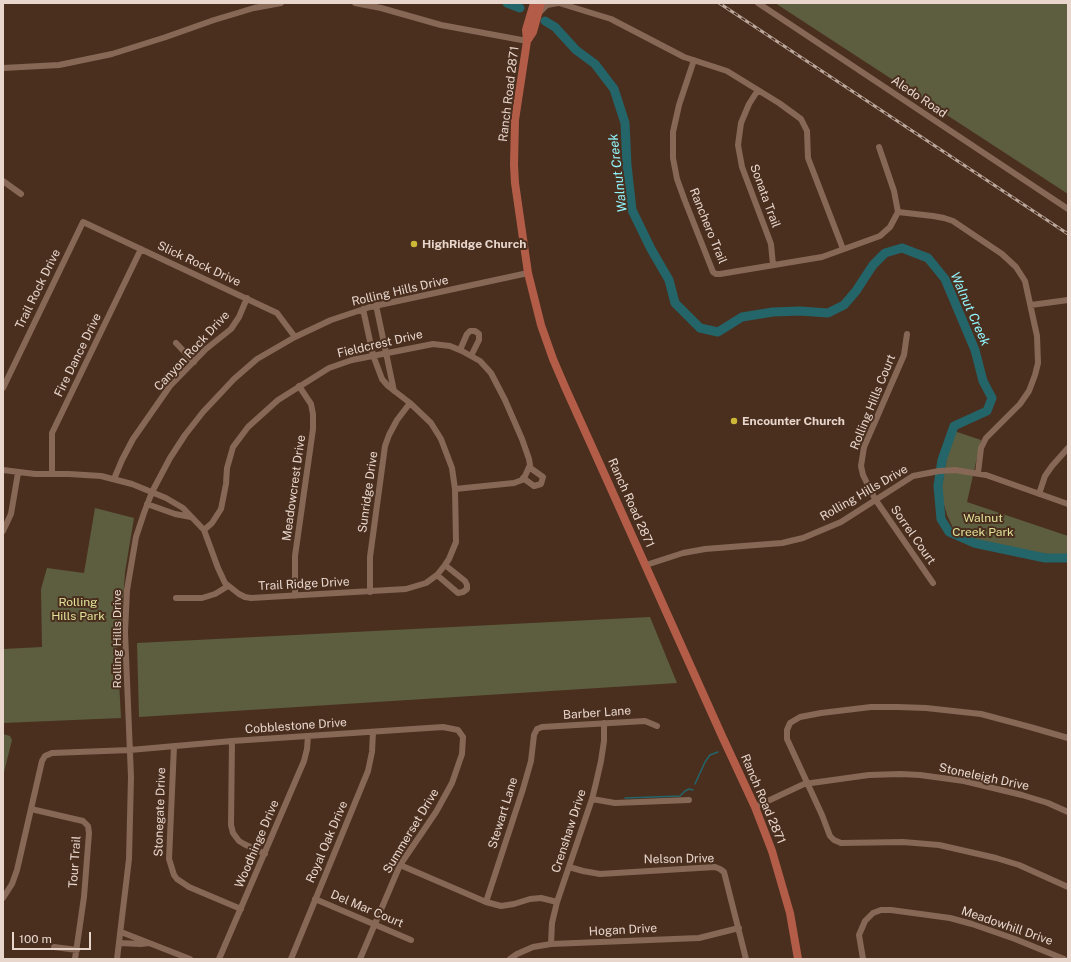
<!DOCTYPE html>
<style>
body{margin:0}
#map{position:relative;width:1071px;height:962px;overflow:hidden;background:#4a2f1f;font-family:"Public Sans",sans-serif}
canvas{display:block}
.frame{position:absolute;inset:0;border:4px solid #e8d6cd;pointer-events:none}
.scale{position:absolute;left:12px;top:932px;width:79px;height:18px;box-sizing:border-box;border:2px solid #e8d6cd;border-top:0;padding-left:5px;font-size:12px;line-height:14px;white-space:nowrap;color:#e8d6cd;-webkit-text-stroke:3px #4a2f1f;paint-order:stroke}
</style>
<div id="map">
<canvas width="1071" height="962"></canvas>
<div class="frame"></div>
<div class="scale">100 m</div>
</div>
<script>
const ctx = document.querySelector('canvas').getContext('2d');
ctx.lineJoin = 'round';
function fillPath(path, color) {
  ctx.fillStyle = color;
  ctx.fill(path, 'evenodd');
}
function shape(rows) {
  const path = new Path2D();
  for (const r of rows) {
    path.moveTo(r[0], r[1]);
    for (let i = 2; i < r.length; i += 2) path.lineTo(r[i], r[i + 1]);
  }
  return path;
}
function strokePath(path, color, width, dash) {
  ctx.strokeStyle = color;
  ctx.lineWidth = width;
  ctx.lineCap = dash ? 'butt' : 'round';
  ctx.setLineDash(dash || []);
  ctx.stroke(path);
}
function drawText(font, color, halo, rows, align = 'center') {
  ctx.font = font + ' "Public Sans",sans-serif';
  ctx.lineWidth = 4;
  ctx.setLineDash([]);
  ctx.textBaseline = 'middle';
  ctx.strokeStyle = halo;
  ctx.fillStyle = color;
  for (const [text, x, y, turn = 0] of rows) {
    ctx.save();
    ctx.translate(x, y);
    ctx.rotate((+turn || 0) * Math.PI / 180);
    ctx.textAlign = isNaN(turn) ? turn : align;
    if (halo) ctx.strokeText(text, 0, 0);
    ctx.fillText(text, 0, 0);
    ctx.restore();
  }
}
fillPath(shape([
 [775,3,1068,3,1068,194],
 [954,431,981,440,967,502,1068,536,1068,557,1009,548,984,543,968,537,953,528,947,515,943,501,942,487,949,446],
 [95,508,134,518,125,572,120,643,117,644,121,718,3,723,3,649,42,647,41,589,47,568,84,573],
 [650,617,677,683,139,717,137,643],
 [3,734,10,736,12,740,3,776]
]), '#5c5e3f');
strokePath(shape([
 [695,784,705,762,710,755,718,752],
 [625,798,680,796,685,791,689,789,693,790]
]), '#24656a', 1.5);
strokePath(shape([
 [507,3,520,8],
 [545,21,555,27,576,50,595,64,614,89,625,123,627,165,632,210,651,249,669,280,675,303,700,328,718,332,742,317,773,312,800,311,828,313,844,305,856,291,873,265,885,253,902,248,928,258,945,279,975,350,983,381,992,398,987,411,954,426,942,460,938,486,941,519,949,532,974,543,1045,558,1068,558]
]), '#24656a', 9);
strokePath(shape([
 [355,3,381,8,441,25,527,41],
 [559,3,611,19,684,57,727,71,779,103,801,119,807,131,808,158,843,249],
 [758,3,1068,209],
 [539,13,547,5,558,3],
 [694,60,679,105,673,132,673,158,677,179,685,201,713,272,716,274,720,274,822,257,880,236,890,227,898,212,894,191,879,147],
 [3,68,59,65,112,54,166,37,214,20,254,8,281,3],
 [758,90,749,104,741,123,738,145,742,167,771,244,773,265],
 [3,181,21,194],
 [898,212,933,216,944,218,953,221,1002,254,1016,267,1025,281,1037,336,1038,363,1035,375,1029,391,1020,404,986,438,981,448,978,473],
 [376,305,394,391],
 [1031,305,1068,300],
 [907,334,904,355,864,447,861,466,863,475,875,499,933,583],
 [176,343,194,362],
 [460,350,467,334,470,331,475,331,479,334,479,340,471,356],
 [3,388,83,222,277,313,295,337],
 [3,470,35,474,69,474,101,476,132,484,166,498,183,508,204,530,218,568,225,583,239,594,245,597,251,598,406,589,426,583,437,575,445,565,449,559,456,542,455,489,452,468,441,439,431,423,410,403,388,386,382,379,373,355,363,309],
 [52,474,52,433,141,249],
 [523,478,534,486,541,484,543,477,529,467],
 [114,479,122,460,133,439,170,386,206,349,231,329,239,317,247,298],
 [1039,494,1045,476,1052,466,1068,448],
 [147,504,175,514,191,517],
 [204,530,212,523,221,509,226,484,227,468,233,447,248,427,278,400,329,368,352,360,433,344,450,346,462,351,480,361,491,373,505,400,522,439,529,459,530,465,525,476,522,480,514,483,455,489],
 [3,531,11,514,18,473],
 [646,565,683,553,705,549,782,543,803,538,841,522,913,476,939,471,955,470,986,475,1068,504],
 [437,575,458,593,463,592,467,589,467,585,465,581,445,565],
 [370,592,370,557,385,446,389,435,397,420,410,403],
 [295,596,295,556,313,429,313,414,311,404,299,386],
 [176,598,202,598,215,594,228,586],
 [1068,738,1030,727,981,714,926,708,898,707,871,707,821,713,800,717,790,723,787,730,787,739,822,815,830,836,834,840,841,843,903,842,939,845,996,858,1019,865,1068,887],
 [232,741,231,825,233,833,239,841,244,844,265,854],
 [174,746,169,859,174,875,177,879,189,887,241,909],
 [592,799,615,803,689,800],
 [755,807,804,784,869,775,901,774,920,775,964,781,1022,795,1048,803,1068,812],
 [31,809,83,821,88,826,89,833,84,897,75,959],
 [400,865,486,902,501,906,514,904,530,899,541,898,557,902],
 [569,867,583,871,600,874,715,867,720,869,724,872,746,959],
 [3,898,12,884,17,870,42,761,45,756,52,753,130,750,232,741,443,727,458,730,463,737,462,754,452,783,436,812,400,865,360,959],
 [315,899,411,940],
 [486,902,523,789,531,761,534,735,537,729,542,727,645,721,657,726],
 [121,932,190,959],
 [120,943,141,944,149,943],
 [551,944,552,923,557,902,592,799,596,783,601,761,604,741,604,723],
 [54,947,77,950],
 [117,959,129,859,131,777,125,632,127,590,136,537,144,513,152,492,170,458,185,435,203,412,234,379,257,359,295,337,331,320,370,307,528,273],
 [219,959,304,761,307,749,308,736],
 [291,959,368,771,372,752,373,732],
 [510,959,517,954,533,947,551,944,699,938,739,928],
 [863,959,859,935,865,921,873,913,881,910,891,910,950,918,972,924,1015,939,1064,959]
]), '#876857', 6);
strokePath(shape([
 [534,3,526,30,527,41,515,120,514,165,515,183,528,273,541,325,553,359,565,387,603,471,722,736,755,807,772,851,790,913,798,959],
 [527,41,533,32,541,3]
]), '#b35d49', 8);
const rail = shape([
 [719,3,1068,234]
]);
strokePath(rail, '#bba79c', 3);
strokePath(rail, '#4a2f1f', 1.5, [4.5]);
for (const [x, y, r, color] of [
 [414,244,4,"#ceb837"],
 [734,421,4,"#ceb837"]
]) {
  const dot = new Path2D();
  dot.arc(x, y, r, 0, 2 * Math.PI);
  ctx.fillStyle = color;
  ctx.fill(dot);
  strokePath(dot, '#4a2f1f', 1.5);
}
drawText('12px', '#e8d6cd', '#4a2f1f', [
 ["Ranch Road 2871",509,94,-83],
 ["Aledo Road",919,97,34],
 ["Sonata Trail",765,196,70],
 ["Ranchero Trail",708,226,68],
 ["Slick Rock Drive",199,264,25],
 ["Trail Rock Drive",38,289,-64],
 ["Rolling Hills Drive",400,291,-13],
 ["Fieldcrest Drive",380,344,-13],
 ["Canyon Rock Drive",192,351,-47],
 ["Fire Dance Drive",78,355,-64],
 ["Rolling Hills Court",873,402,-68],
 ["Meadowcrest Drive",294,488,-82],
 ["Sunridge Drive",368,492,-82],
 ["Rolling Hills Drive",864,493,-30],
 ["Ranch Road 2871",631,503,66],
 ["Sorrel Court",913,535,55],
 ["Trail Ridge Drive",304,584,-3],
 ["Rolling Hills Drive",117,639,-90],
 ["Barber Lane",597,713,-4],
 ["Cobblestone Drive",296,726,-4],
 ["Stoneleigh Drive",984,777,12],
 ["Ranch Road 2871",763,799,67],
 ["Stonegate Drive",160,812,-88],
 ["Stewart Lane",503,813,-73],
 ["Summerset Drive",411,831,-59],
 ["Crenshaw Drive",569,831,-72],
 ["Royal Oak Drive",327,842,-67],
 ["Woodhinge Drive",257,844,-67],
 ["Nelson Drive",679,859,-1],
 ["Tour Trail",75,862,-86],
 ["Del Mar Court",367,909,23],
 ["Meadowhill Drive",1007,926,19],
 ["Hogan Drive",623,930,-3]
]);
drawText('bold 12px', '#e8d6cd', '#4a2f1f', [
 ["HighRidge Church",422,244],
 ["Encounter Church",742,421]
], 'left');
drawText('12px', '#dfe298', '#4a2f1f', [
 ["Walnut",983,518],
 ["Creek Park",983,532],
 ["Rolling",78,602],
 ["Hills Park",78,616]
]);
drawText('italic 13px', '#91f6fe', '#4a2f1f', [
 ["Walnut Creek",618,173,-97],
 ["Walnut Creek",970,309,66]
]);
</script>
